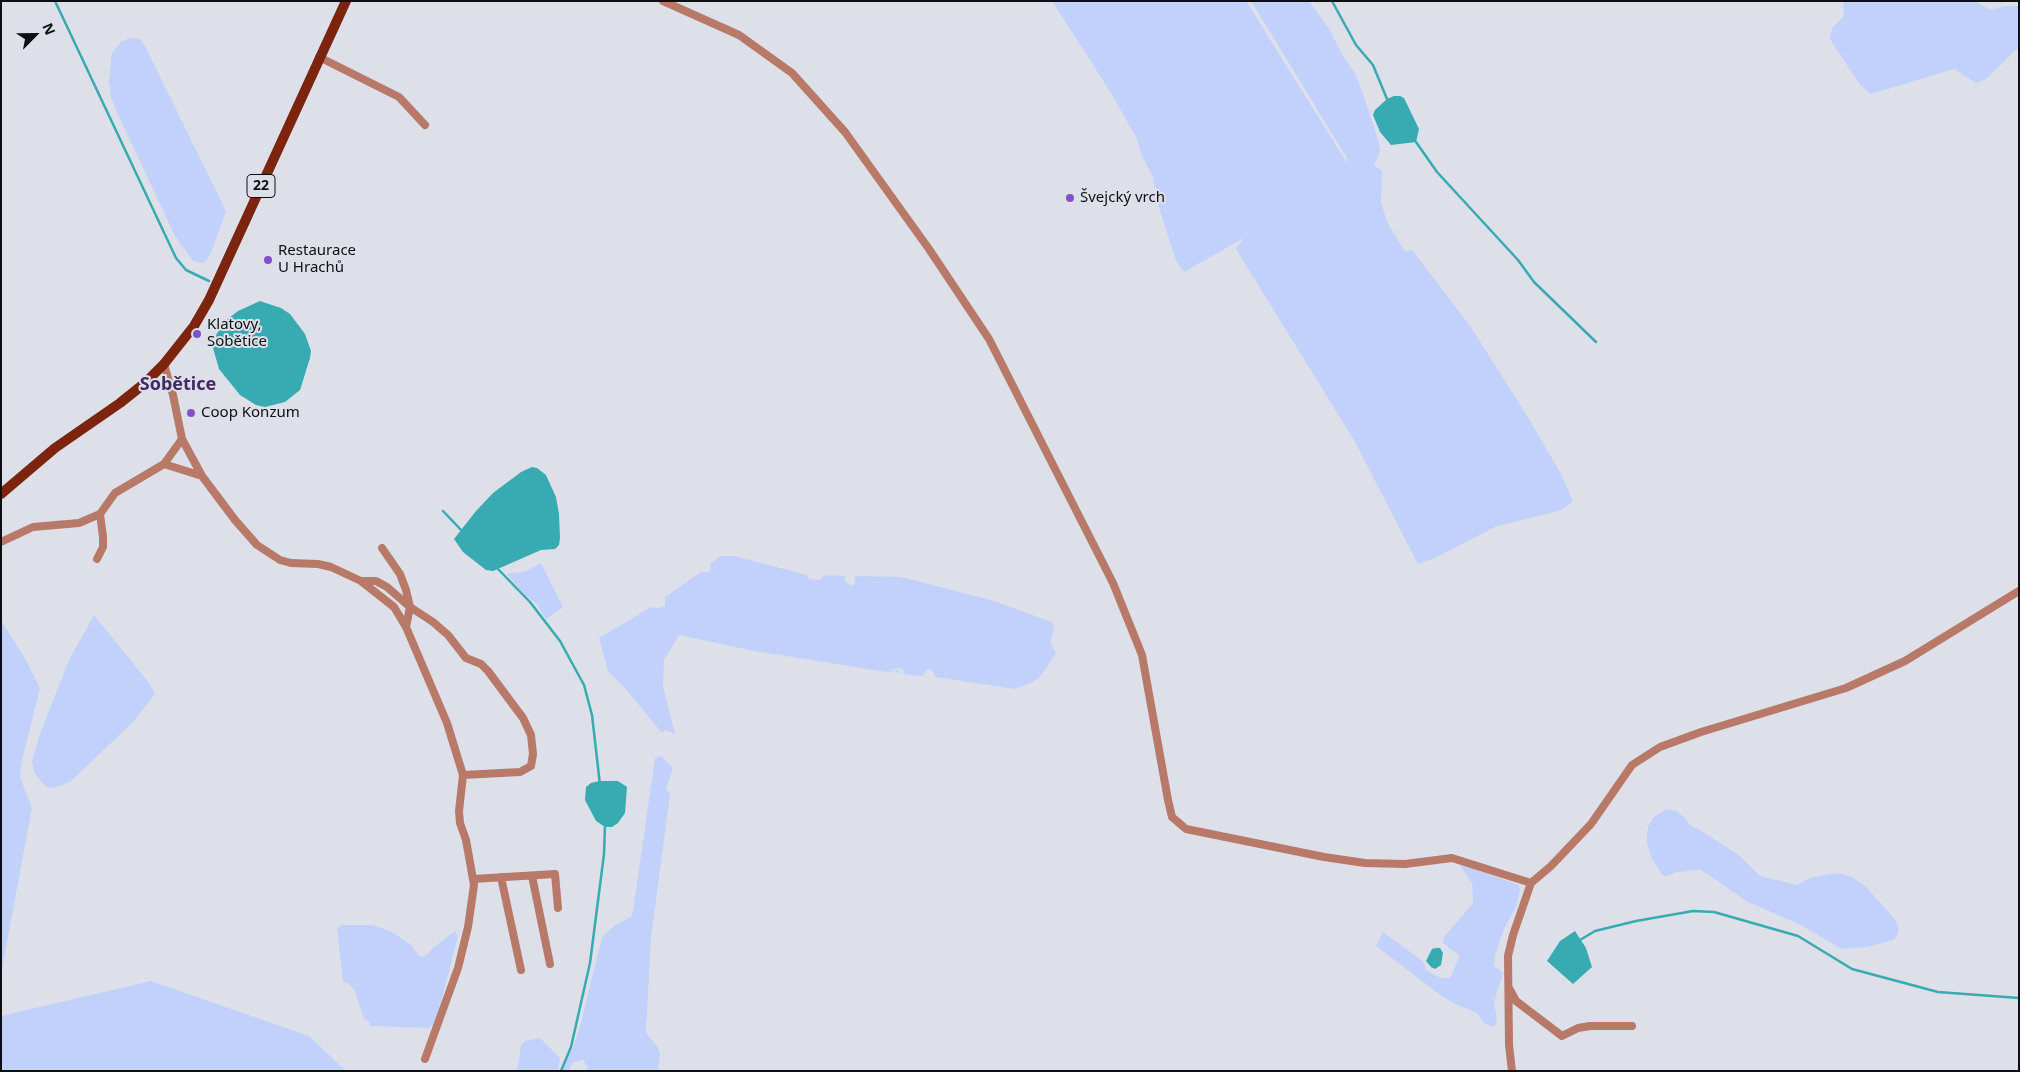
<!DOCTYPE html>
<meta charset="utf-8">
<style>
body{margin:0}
#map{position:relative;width:2020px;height:1072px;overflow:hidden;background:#dde0e8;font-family:"Noto Sans",sans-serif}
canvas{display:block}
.frame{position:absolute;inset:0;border:2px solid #0e0f12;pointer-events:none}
.north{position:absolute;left:10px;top:10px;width:50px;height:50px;-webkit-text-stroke:4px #dde0e8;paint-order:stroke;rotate:67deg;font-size:14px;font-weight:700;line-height:20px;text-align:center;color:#0e0f12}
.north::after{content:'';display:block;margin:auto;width:18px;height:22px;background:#0e0f12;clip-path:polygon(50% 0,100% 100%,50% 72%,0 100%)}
</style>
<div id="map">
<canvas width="2020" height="1072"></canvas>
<div class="frame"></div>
<div class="north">N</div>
</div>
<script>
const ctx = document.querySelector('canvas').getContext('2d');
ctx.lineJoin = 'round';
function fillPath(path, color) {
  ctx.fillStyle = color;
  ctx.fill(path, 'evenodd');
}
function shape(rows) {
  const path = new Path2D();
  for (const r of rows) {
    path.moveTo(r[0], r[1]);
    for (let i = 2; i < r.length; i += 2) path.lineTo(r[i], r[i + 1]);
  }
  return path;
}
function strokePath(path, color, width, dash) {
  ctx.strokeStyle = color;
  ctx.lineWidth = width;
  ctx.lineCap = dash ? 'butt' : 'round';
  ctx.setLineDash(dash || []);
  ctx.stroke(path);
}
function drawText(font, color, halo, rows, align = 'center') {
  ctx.font = font + ' "Noto Sans",sans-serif';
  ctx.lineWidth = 4;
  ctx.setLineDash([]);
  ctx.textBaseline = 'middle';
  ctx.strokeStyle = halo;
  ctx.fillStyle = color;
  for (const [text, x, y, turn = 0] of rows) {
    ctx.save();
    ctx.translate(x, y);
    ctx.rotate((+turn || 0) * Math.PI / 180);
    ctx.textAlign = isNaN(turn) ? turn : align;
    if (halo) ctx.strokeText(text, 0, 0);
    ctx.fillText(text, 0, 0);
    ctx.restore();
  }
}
fillPath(shape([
 [1052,1,1246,1,1347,163,1347,158,1251,1,1309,1,1329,29,1343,56,1356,75,1365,100,1379,143,1380,152,1374,165,1382,171,1381,202,1387,222,1405,252,1412,250,1471,327,1529,419,1560,472,1573,501,1562,510,1497,526,1435,558,1418,564,1355,442,1236,249,1244,238,1184,272,1176,261,1156,198,1158,191,1157,188,1154,187,1153,177,1141,154,1137,139,1113,96],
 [1843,1,1975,1,1990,10,2004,6,2019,6,2019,47,1986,79,1976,83,1954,69,1871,94,1860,85,1830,39,1832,28,1844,16],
 [130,38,140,39,145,46,226,211,211,253,207,260,203,263,193,261,175,236,120,119,111,98,109,82,112,53,121,42],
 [720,556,734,556,807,575,808,578,811,579,821,580,824,575,845,576,845,580,850,586,855,584,855,576,901,577,991,600,1052,622,1054,629,1050,642,1056,653,1040,677,1032,682,1015,689,935,677,933,672,929,669,926,670,923,676,902,674,905,672,901,668,890,670,893,672,897,670,901,673,880,671,749,650,679,635,664,660,663,686,675,734,665,730,662,733,624,687,608,671,599,638,651,607,658,608,665,606,665,597,701,572,709,572,711,569,710,564],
 [541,563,563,607,546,619,537,604,525,595,507,574,524,572],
 [94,615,150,684,155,694,133,722,70,782,53,788,47,787,43,784,34,772,32,761,39,736,69,660],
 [1,620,26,660,40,688,21,765,20,777,32,808,1,974],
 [661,756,672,767,672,772,666,788,670,795,651,937,646,1032,658,1048,660,1054,658,1071,585,1071,588,1067,583,1060,572,1063,569,1071,560,1071,573,1048,581,1023,602,937,615,925,631,917,633,911,655,758],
 [1666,809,1676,811,1684,817,1691,826,1698,829,1739,855,1760,876,1797,885,1812,877,1838,873,1852,877,1865,886,1894,918,1899,928,1897,936,1894,940,1867,947,1842,949,1801,925,1746,901,1706,873,1700,870,1677,872,1666,876,1662,875,1652,859,1647,844,1647,833,1649,824,1654,817],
 [1464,864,1518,885,1520,889,1517,905,1505,927,1495,955,1494,966,1503,973,1494,1002,1497,1020,1494,1027,1484,1023,1477,1013,1453,1003,1439,994,1376,946,1383,932,1424,962,1426,970,1441,978,1450,978,1460,956,1443,943,1444,937,1473,903,1472,883,1460,865],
 [342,925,373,925,392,932,411,945,419,956,424,957,433,948,455,931,458,936,443,994,434,1024,429,1028,371,1026,369,1021,364,1019,355,991,349,984,343,982,337,928],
 [151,981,309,1036,346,1071,1,1071,1,1016],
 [540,1038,560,1058,558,1071,517,1071,521,1046,525,1041]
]), '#c2d1fc');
fillPath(shape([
 [1394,96,1400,96,1404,98,1419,129,1416,142,1391,145,1380,132,1373,115,1375,110,1387,99],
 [260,301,281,308,290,314,305,334,311,351,310,358,300,390,285,402,265,407,256,405,240,395,219,369,213,348,216,335,225,321,238,311],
 [532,467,537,468,546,475,556,497,559,514,560,538,559,545,555,549,541,550,493,571,486,570,463,552,454,539,476,511,493,493,521,472],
 [600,781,618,781,627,787,625,813,618,823,612,827,605,827,596,821,585,800,586,787,591,783],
 [1575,931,1586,948,1592,967,1573,984,1547,961,1560,941],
 [1436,948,1440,948,1443,953,1441,965,1435,969,1431,967,1426,961,1432,949]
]), '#38aab2');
strokePath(shape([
 [55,1,176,258,186,270,209,281],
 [1332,1,1356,45,1373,65,1387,99],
 [1416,142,1437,172,1518,260,1534,282,1596,342],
 [443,511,463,532],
 [496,567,530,602,560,641,584,685,592,715,600,785],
 [1580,940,1595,931,1636,921,1693,911,1714,912,1798,936,1852,969,1938,992,2019,998],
 [561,1071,571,1047,590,963,604,854,605,825]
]), '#38aab2', 2.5);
strokePath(shape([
 [663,1,739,35,792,73,845,132,929,249,989,339,1113,583,1142,655,1168,800,1172,817,1186,829,1324,857,1365,863,1405,864,1452,858,1531,883,1551,866,1591,824,1632,765,1660,747,1701,732,1846,688,1905,661,2019,591],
 [319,57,399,97,425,125],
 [164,364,173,395,182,439,202,476,235,520,257,545,280,560,291,563,318,564,331,567,361,581,394,607,406,627,447,723,463,775,459,811,460,823,466,840,474,885,468,927,458,968,425,1059],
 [164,464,202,476],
 [1,542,33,527,79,523,100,514,115,493,164,464,182,439],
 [382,548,400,574,406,590,410,607,406,627],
 [97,559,103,547,103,537,100,514],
 [361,581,376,581,387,587,410,607,433,622,448,635,466,658,481,664,488,671,523,718,531,735,533,754,531,766,520,772,463,775],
 [532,876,550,964],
 [501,877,521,970],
 [473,879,555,874,558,908],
 [1509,988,1516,1001,1562,1036,1578,1028,1590,1026,1632,1026],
 [1512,1071,1509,1045,1508,956,1513,935,1531,883]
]), '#b87969', 8);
strokePath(shape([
 [1,494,55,448,120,403,145,383,164,364,194,326,209,300,346,1]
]), '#7c240d', 10);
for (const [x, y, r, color] of [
 [1070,198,5,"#8251c9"],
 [268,260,5,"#8251c9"],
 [197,334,5,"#8251c9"],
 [191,413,5,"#8251c9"]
]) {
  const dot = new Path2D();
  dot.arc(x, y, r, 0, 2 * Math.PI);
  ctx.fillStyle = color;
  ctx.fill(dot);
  strokePath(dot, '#dde0e8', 2);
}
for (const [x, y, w] of [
 [261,186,28]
]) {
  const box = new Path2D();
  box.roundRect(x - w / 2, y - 11.5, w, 23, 4);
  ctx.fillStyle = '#dde0e8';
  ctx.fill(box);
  strokePath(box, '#0e0f12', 1);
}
drawText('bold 14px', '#0e0f12', null, [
 ["22",261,186]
]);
drawText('15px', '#0e0f12', '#dde0e8', [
 ["Švejcký vrch",1080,198],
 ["Restaurace",278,251],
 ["U Hrachů",278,268],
 ["Klatovy,",207,325],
 ["Sobětice",207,342],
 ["Coop Konzum",201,413]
], 'left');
drawText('bold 18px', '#412a65', '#dde0e8', [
 ["Sobětice",178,385]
]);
</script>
